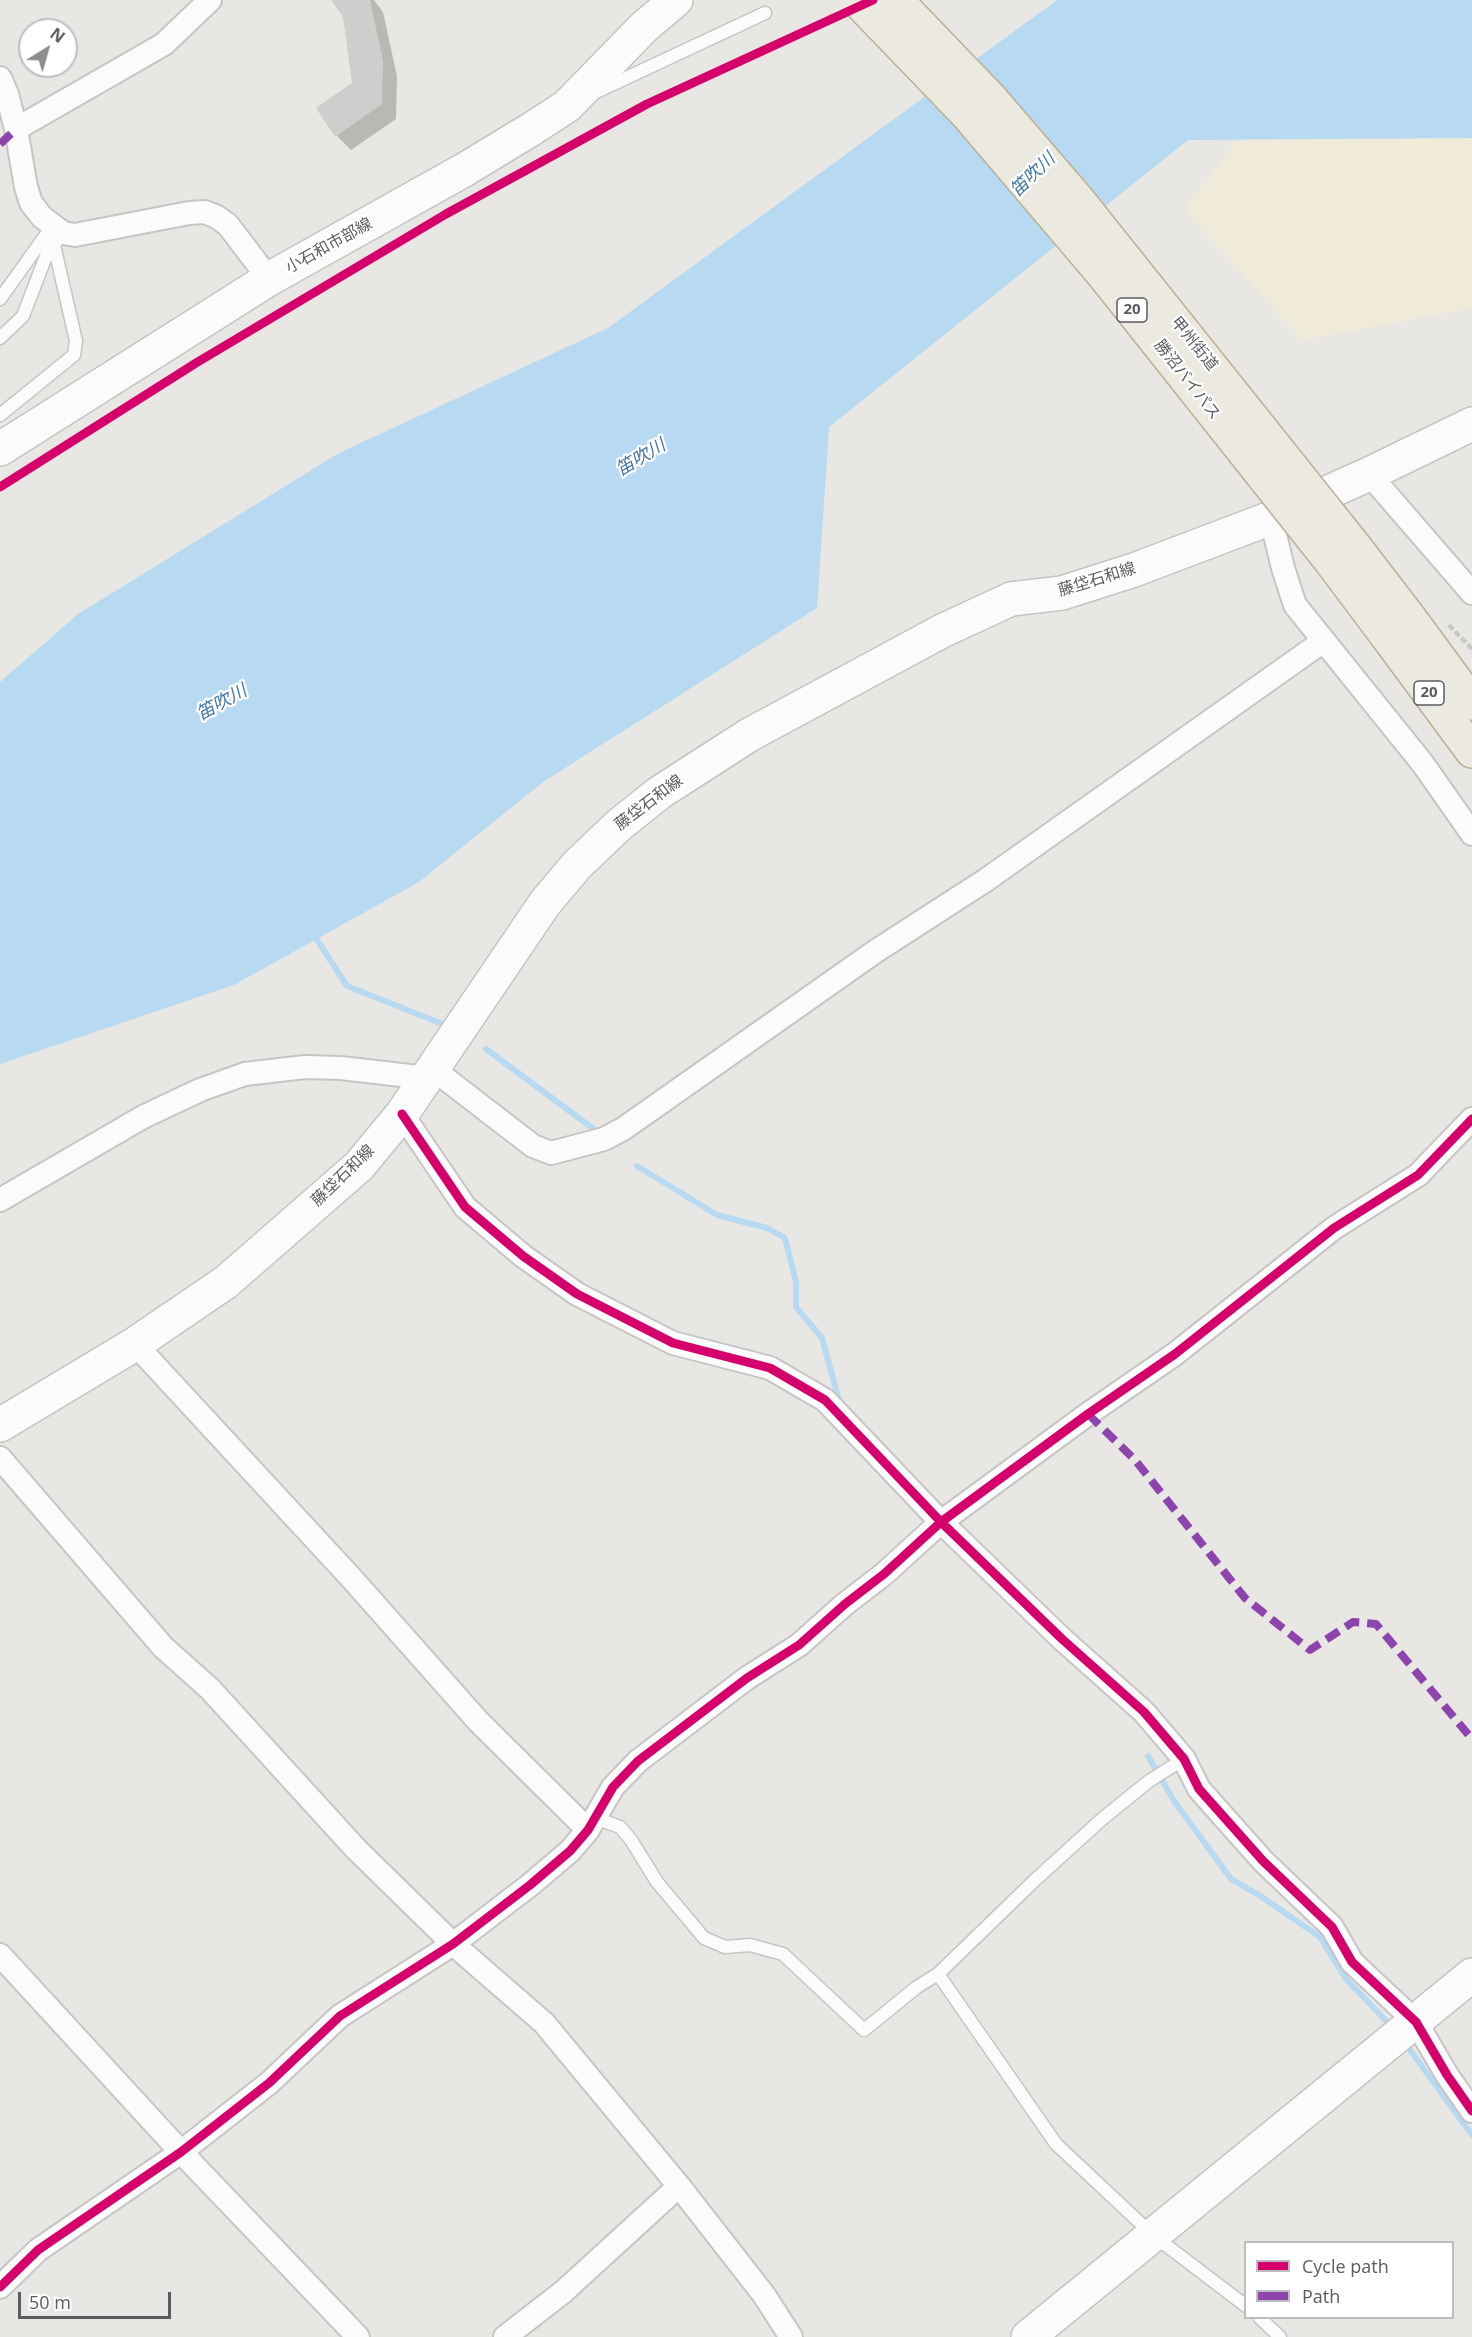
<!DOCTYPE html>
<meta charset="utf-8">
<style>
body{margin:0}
#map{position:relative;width:1472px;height:2337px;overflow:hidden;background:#e8e7e3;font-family:"Open Sans",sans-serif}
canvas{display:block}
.legend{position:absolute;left:1244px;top:2241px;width:210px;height:78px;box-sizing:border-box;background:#fff;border:2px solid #bdbebf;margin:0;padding:8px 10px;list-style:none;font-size:18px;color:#595c60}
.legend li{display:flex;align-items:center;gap:12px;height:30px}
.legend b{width:30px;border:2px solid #bdbebf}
.north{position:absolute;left:18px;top:18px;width:60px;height:60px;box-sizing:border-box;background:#fff;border:2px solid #bdbebf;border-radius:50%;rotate:37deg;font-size:16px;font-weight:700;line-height:24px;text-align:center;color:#595c60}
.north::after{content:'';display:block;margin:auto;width:21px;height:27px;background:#8b8d8e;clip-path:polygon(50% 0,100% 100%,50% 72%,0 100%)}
.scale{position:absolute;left:18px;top:2292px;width:153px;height:27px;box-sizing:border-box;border:3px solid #595c60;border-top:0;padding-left:8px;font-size:18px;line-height:21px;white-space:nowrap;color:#595c60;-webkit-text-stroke:4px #fff;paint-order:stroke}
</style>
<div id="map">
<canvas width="1472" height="2337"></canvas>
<ul class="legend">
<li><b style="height:8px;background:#d6006c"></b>Cycle path</li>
<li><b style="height:8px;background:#8e44ad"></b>Path</li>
</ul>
<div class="north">N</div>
<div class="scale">50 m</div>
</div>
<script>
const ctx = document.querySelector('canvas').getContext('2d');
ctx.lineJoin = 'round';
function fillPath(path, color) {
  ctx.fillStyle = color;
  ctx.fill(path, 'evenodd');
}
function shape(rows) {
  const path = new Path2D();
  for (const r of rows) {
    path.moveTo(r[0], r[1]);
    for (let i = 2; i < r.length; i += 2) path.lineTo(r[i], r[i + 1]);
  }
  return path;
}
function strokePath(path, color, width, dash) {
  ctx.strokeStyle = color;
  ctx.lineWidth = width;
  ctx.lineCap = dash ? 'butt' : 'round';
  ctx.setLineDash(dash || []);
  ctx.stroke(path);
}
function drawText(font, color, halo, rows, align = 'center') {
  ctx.font = font + ' "Open Sans","Noto Sans JP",sans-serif';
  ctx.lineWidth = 4.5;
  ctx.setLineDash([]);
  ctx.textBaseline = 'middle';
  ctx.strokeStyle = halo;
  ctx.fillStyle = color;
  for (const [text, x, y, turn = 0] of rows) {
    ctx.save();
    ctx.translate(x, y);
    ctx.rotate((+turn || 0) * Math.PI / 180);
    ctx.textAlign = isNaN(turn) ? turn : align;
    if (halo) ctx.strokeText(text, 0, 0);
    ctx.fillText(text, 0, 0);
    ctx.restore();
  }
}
fillPath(shape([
 [1472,0,1472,308,1302,340,1184,209,1316,39]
]), '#f0ead8');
fillPath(shape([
 [1057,0,1472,0,1472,138,1188,140,829,427,817,608,543,782,419,882,234,985,0,1064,0,682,78,614,339,453,608,328]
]), '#b7daf2');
fillPath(shape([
 [332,0,374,0,383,12,397,76,396,119,351,150,337,136,318,108,354,84,344,17]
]), '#0003');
strokePath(shape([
 [312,932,347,986,440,1023],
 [486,1049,599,1133],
 [637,1166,717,1215,767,1228,785,1238,796,1282,796,1307,822,1338,840,1404],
 [1148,1756,1174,1801,1231,1879,1262,1897,1320,1937,1346,1979,1393,2028],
 [1405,2043,1472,2135]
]), '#b7daf2', 6);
fillPath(shape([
 [331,0,370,0,383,61,382,104,335,137,316,108,352,83,343,17]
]), '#cfcecc');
const lane = shape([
 [594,93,765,13],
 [0,299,53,225],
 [0,338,23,316,53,238],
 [0,415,74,355,76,341,54,245,63,233],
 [595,1818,620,1827,631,1840,657,1882,704,1938,725,1947,750,1945,783,1954,864,2030,917,1987,938,1974,1035,1880,1101,1820,1149,1781,1184,1759],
 [938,1974,1056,2144,1154,2236,1246,2306],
 [1260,2318,1280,2337]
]);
const street = shape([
 [0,78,7,94,16,129,26,187,31,203,42,217,63,233,75,235,189,213,205,212,217,217,228,225,269,279],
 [16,129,164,44,210,0],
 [1369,474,1472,593],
 [1271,518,1283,568,1295,605,1423,764,1472,834],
 [433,1069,533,1146,551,1153,604,1139,623,1129,876,951,986,880,1322,642],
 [402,1114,465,1207,523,1256,577,1294,673,1343,770,1368,825,1400,941,1522,1062,1639,1144,1712,1184,1759,1199,1789,1263,1861,1332,1927,1352,1962,1416,2022,1447,2075,1472,2111],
 [0,1200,143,1117,200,1090,245,1074,305,1067,341,1068,427,1078],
 [135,1344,354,1581,478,1721,588,1830],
 [0,1458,163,1647,210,1689,356,1849,453,1944,544,2023,679,2186,764,2295,791,2337],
 [0,1955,181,2152,358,2337],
 [0,2287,38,2250,181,2152,269,2083,340,2016,453,1944,530,1885,570,1851,588,1830,613,1787,638,1761,747,1678,799,1645,845,1604,884,1574,941,1522,1088,1414,1175,1354,1334,1228,1418,1175,1472,1119],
 [505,2337,563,2292,679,2186]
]);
const secondary = shape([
 [0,449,269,279,464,170,530,130,567,106,644,27,676,0],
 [0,1425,135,1344,226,1282,359,1166,402,1114,545,903,577,865,619,825,659,793,749,735,942,631,1011,599,1062,593,1134,570,1271,518,1369,474,1472,424],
 [1028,2337,1472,1975]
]);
const highway = shape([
 [1408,616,1472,703],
 [1387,636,1472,751]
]);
strokePath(lane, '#c5c5c5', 15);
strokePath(street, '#c5c5c5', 26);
strokePath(secondary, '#c4c4c3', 36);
strokePath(highway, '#bdaf93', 36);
strokePath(shape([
 [1449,625,1472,649]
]), '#c4c8c5', 4, [6, 3]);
strokePath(lane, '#fcfbfb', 12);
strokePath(street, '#fcfbfb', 22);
strokePath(secondary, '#fcfbfb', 33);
strokePath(highway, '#eceae0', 33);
const highwayBridge = shape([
 [857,0,968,115,1103,274,1330,560,1387,636],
 [896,0,991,99,1078,200,1355,547,1408,616]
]);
strokePath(highwayBridge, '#bdaf93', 36, []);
strokePath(highwayBridge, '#eceae0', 33);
strokePath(shape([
 [0,144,16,129],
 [1088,1414,1135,1460,1245,1598,1310,1650,1353,1622,1376,1624,1472,1739]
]), '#8e44ad', 8, [15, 8]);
strokePath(shape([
 [0,487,196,363,446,214,647,104,873,0],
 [402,1114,465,1207,523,1256,577,1294,673,1343,770,1368,825,1400,941,1522,1062,1639,1144,1712,1184,1759,1199,1789,1263,1861,1332,1927,1352,1962,1416,2022,1447,2075,1472,2111],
 [0,2287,38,2250,181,2152,269,2083,340,2016,453,1944,530,1885,570,1851,588,1830,613,1787,638,1761,747,1678,799,1645,845,1604,884,1574,941,1522,1088,1414,1175,1354,1334,1228,1418,1175,1472,1119]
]), '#d6006c', 9);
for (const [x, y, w] of [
 [1132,310,30],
 [1429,693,30]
]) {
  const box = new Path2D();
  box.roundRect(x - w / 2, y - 12, w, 24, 4.5);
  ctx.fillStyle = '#fff';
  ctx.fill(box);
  strokePath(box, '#595c60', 1.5);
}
drawText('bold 15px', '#595c60', null, [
 ["20",1132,310],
 ["20",1429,693]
]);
drawText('16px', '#595c60', '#fff', [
 ["小石和市部線",329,246,-29],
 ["甲州街道",1194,344,51],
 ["勝沼バイパス",1187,380,52],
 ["藤垈石和線",1097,580,-17],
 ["藤垈石和線",649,803,-37],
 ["藤垈石和線",343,1176,-44]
]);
drawText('italic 18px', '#4276a8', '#fff', [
 ["笛吹川",1033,175,-44],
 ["笛吹川",641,458,-31],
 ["笛吹川",222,703,-29]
]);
</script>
